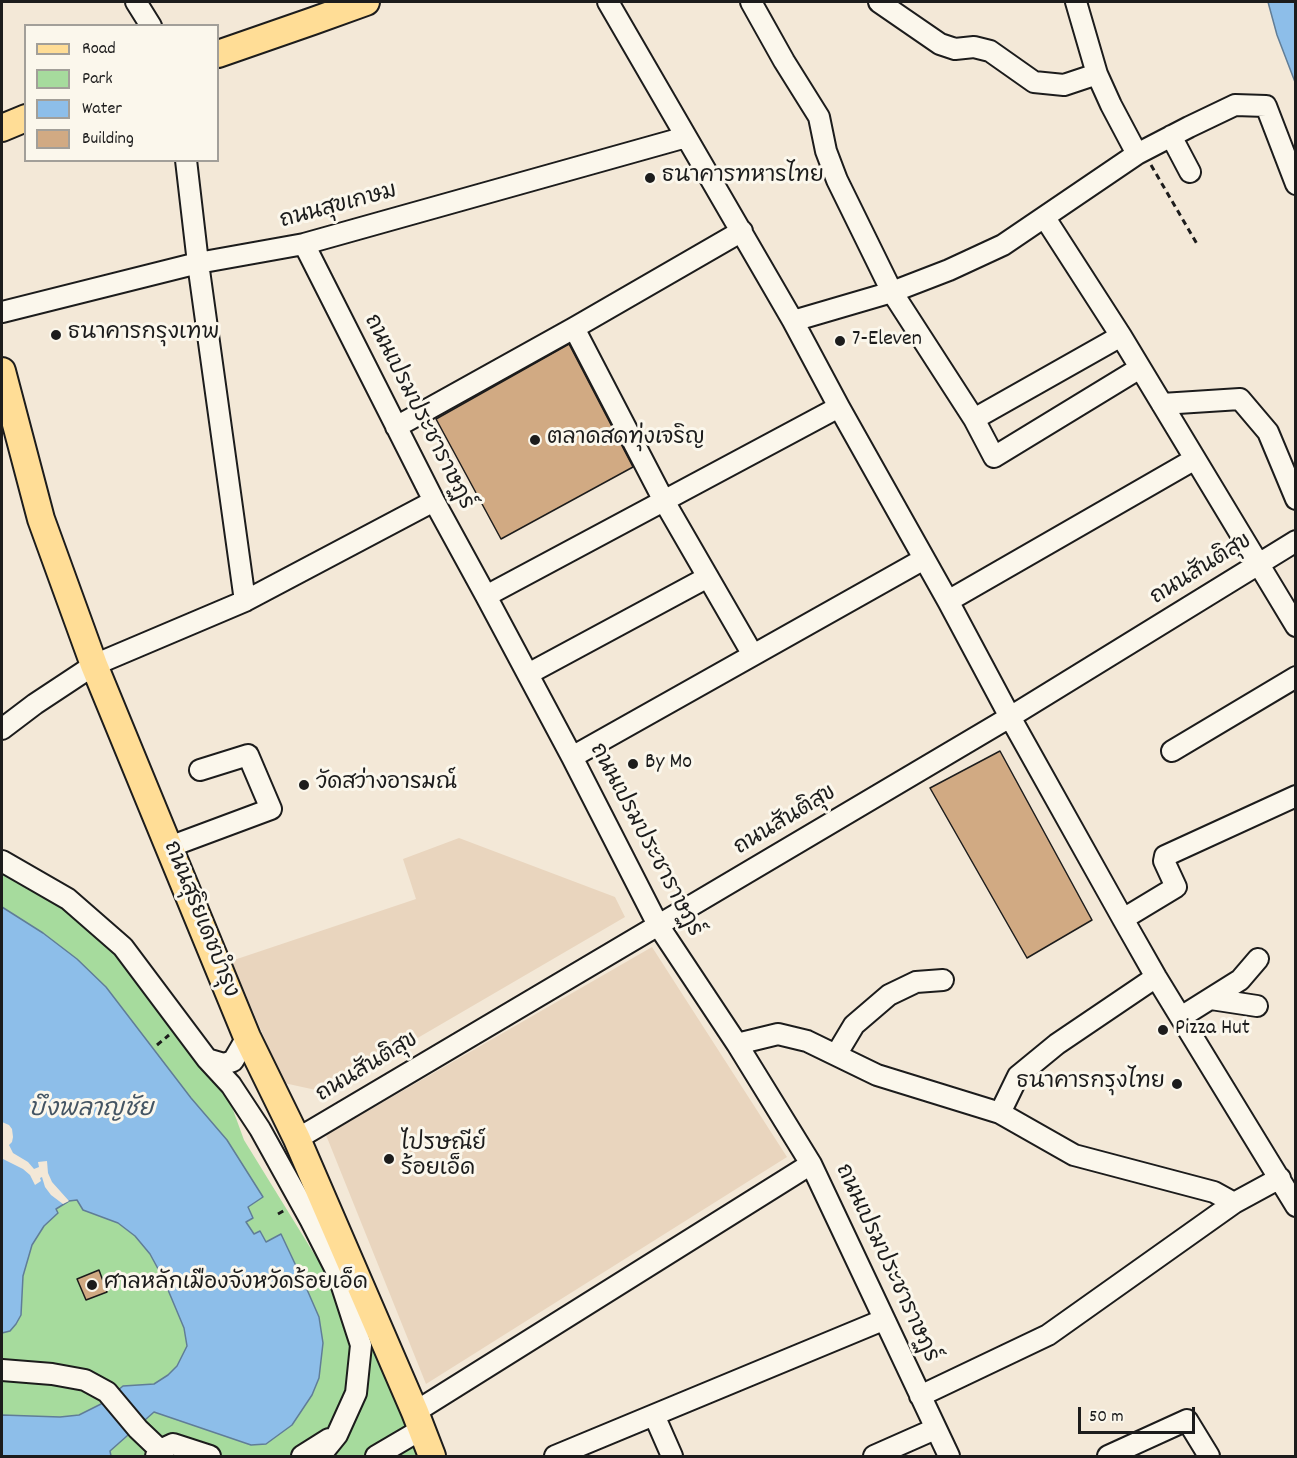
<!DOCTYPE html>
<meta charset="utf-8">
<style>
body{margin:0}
#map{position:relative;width:1297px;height:1458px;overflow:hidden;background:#f3e8d7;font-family:Dekko,sans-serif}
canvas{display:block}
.frame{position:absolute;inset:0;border:3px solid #1c1c1c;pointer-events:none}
.legend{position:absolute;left:24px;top:24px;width:195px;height:138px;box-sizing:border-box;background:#fbf7ec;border:2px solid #a29f99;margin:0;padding:8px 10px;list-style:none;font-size:18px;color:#1c1c1c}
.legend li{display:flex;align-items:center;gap:12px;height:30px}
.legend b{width:30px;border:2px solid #a29f99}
.scale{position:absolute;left:1078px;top:1407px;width:117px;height:27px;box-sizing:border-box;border:3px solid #1c1c1c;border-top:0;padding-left:8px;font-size:18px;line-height:21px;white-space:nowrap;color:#1c1c1c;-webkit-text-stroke:4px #fbf7ec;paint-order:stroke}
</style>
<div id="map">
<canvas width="1297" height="1458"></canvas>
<div class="frame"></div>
<ul class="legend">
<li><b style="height:8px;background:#ffdd96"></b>Road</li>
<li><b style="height:16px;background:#a6db9d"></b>Park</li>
<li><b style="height:16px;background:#8dbee9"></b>Water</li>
<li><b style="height:16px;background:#d1aa83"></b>Building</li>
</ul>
<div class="scale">50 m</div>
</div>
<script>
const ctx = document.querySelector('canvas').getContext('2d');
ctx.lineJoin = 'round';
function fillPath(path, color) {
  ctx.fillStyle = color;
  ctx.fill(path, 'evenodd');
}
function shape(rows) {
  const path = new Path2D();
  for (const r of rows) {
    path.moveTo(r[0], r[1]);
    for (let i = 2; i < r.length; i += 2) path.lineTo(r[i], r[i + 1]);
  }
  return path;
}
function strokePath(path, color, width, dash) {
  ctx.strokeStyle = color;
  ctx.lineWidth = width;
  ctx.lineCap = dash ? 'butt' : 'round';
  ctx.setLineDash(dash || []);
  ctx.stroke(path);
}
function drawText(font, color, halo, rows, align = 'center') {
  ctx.font = font + ' Dekko,"Playpen Sans Thai",sans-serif';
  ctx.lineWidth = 6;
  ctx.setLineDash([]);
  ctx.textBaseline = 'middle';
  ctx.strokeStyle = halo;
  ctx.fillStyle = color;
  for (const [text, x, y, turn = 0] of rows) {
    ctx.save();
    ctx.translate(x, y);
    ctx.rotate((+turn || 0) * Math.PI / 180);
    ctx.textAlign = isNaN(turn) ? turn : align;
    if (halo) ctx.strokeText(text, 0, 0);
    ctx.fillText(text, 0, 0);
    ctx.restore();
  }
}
fillPath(shape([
 [459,838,615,897,625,917,325,1092,284,1083,231,961,416,899,403,859],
 [652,947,787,1157,426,1384,326,1135]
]), '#e9d5be');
fillPath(shape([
 [2,861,68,899,217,1066,244,1140,422,1429,432,1456,2,1456]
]), '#a6db9d');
const water = shape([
 [1268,2,1295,2,1295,82,1277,35,1268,2],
 [2,907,43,933,77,959,106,987,191,1098,227,1140,263,1197,248,1207,253,1218,246,1222,254,1234,260,1231,266,1242,281,1234,305,1285,319,1317,323,1343,319,1378,312,1395,292,1425,266,1444,251,1445,154,1412,110,1451,111,1456,2,1456,2,1415,60,1417,79,1415,101,1404,123,1386,154,1384,168,1375,177,1366,187,1346,184,1328,163,1278,150,1254,135,1236,118,1223,83,1210,77,1200,69,1201,56,1209,58,1213,44,1226,32,1245,23,1276,21,1315,16,1324,10,1331,2,1333,2,907]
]);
fillPath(water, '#8dbee9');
strokePath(water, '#607d97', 1.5);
fillPath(shape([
 [2,1122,9,1125,12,1129,13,1137,12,1142,9,1145,13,1153,28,1162,34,1169,39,1167,38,1162,47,1161,48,1173,52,1182,69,1201,63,1204,51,1195,45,1187,42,1177,40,1178,41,1181,35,1185,30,1175,23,1169,3,1159,2,1156]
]), '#f3e8d7');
const building = shape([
 [569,344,633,467,501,539,436,419,569,344],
 [1000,751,1092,920,1027,958,930,788,1000,751],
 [99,1270,107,1292,86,1300,77,1279,99,1270]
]);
fillPath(building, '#d1aa83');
strokePath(building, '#1c1c1c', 1.5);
const minor = shape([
 [136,2,151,26],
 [608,2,793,321,839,407,948,601,1010,717,1123,919,1156,977,1296,1206],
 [751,2,784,61,819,117,826,151,837,180,892,292,974,419,994,457,1140,368],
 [879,2,940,44,955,49,974,47,990,51,1034,82,1064,85,1097,74],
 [1076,2,1097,74,1111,105,1137,154],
 [1171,136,1190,172],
 [186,160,198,263,245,601],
 [1045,218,1121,336],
 [304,244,434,501,486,596,572,757,658,925,737,1044,811,1164,949,1456],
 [2,312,198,263,304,244,686,137],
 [793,321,892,292,949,270,1003,245,1137,154,1189,127,1235,105,1266,106,1296,184],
 [574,328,664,501,753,655],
 [1162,404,1240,399,1268,432,1296,499],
 [974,419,1121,336,1296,626],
 [396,427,574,328,742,231],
 [486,596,839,407],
 [948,601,1195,459],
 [528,674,708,577],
 [2,729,35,704,94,665,245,601,434,501],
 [1172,751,1296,677],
 [572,757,924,559],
 [169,847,271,809,248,755,200,770],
 [2,861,68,899,123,947,207,1059,231,1085,260,1129,311,1221,338,1274,361,1345,356,1393,337,1435,320,1456],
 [1123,919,1176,887,1164,861,1165,856,1296,796],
 [1211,999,1257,1006],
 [1181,1017,1240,980,1258,959],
 [737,1044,778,1034,807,1041,877,1075,1000,1113,1074,1155,1214,1192,1234,1203],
 [836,1055,854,1025,889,995,916,982,943,980],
 [207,1059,224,1064,233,1061,247,1037],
 [1000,1113,1018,1076,1057,1044,1156,977],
 [297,1139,1010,717,1296,541],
 [2,1370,52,1374,85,1380,107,1392,138,1429,160,1450],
 [920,1396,1048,1335,1234,1203,1280,1178],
 [415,1412,811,1164],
 [654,1415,672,1456],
 [156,1456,160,1450,173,1444,210,1456],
 [302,1456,329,1439],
 [376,1456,422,1429],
 [555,1456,883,1320],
 [874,1456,935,1429],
 [1108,1456,1187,1420,1209,1456]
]);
const major = shape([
 [218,54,313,21,366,2],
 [2,128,26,118],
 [2,371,41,519,94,665,247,1037,297,1139,415,1412,432,1456]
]);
strokePath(minor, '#1c1c1c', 24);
strokePath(major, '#1c1c1c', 30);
strokePath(shape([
 [1151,165,1197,244],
 [157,1045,169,1035],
 [278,1214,285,1210]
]), '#1c1c1c', 3, [6, 4.5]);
strokePath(minor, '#fbf7ec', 20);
strokePath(major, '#ffdd96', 26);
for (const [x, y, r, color] of [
 [650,178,6,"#1c1c1c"],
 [56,335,6,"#1c1c1c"],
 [840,341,6,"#1c1c1c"],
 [535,440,6,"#1c1c1c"],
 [633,764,6,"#1c1c1c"],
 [304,785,6,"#1c1c1c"],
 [1163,1030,6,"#1c1c1c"],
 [1177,1084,6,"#1c1c1c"],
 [389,1159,6,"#1c1c1c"],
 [92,1285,6,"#1c1c1c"]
]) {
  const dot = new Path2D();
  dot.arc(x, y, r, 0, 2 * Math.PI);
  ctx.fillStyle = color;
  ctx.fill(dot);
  strokePath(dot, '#fbf7ec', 2);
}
drawText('22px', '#1c1c1c', '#fbf7ec', [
 ["ธนาคารทหารไทย",662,178],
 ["ธนาคารกรุงเทพ",68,335],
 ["7-Eleven",852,341],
 ["ตลาดสดทุ่งเจริญ",547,440],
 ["By Mo",645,764],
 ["วัดสว่างอารมณ์",316,785],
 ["Pizza Hut",1175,1030],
 ["ธนาคารกรุงไทย",1165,1084,"right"],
 ["ไปรษณีย์",401,1146],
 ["ร้อยเอ็ด",401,1171],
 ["ศาลหลักเมืองจังหวัดร้อยเอ็ด",104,1285]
], 'left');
drawText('22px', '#1c1c1c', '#fbf7ec', [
 ["ถนนสุขเกษม",339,208,-15],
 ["ถนนเปรมประชาราษฏร์",417,413,63],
 ["ถนนสันติสุข",1202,571,-32],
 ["ถนนสันติสุข",786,822,-31],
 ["ถนนเปรมประชาราษฏร์",644,841,62],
 ["ถนนสุริยเดชบำรุง",199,920,68],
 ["ถนนสันติสุข",368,1069,-31],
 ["ถนนเปรมประชาราษฏร์",885,1264,65]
]);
drawText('italic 24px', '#445564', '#fbf7ec', [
 ["บึงพลาญชัย",91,1112]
]);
</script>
